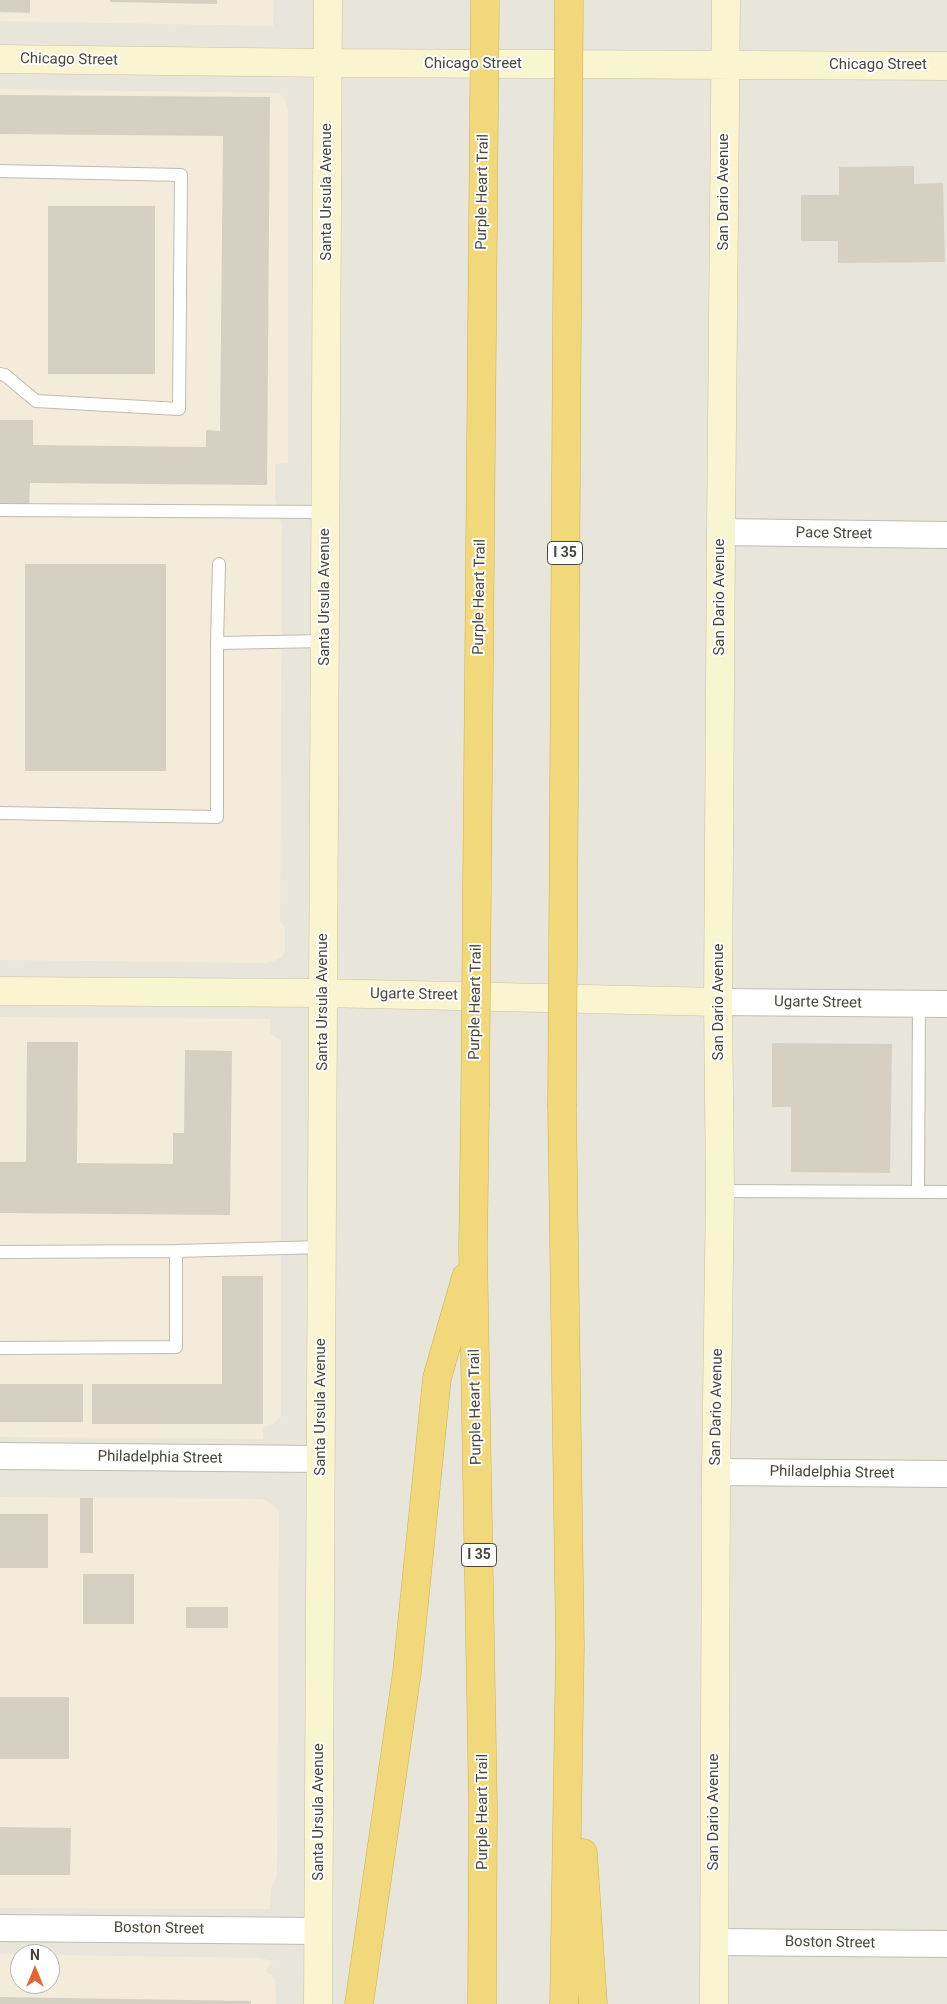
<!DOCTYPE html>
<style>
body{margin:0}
#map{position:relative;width:947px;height:2004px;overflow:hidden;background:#f4f3ec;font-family:Roboto,sans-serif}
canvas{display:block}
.north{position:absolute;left:10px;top:1944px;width:50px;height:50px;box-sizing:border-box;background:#fff;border:1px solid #b6b5b0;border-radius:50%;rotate:0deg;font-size:14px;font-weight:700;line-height:20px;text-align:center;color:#48453a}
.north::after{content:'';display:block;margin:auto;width:18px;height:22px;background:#e66432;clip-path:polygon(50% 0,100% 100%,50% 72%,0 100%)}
</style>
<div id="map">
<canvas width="947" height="2004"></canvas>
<div class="north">N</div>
</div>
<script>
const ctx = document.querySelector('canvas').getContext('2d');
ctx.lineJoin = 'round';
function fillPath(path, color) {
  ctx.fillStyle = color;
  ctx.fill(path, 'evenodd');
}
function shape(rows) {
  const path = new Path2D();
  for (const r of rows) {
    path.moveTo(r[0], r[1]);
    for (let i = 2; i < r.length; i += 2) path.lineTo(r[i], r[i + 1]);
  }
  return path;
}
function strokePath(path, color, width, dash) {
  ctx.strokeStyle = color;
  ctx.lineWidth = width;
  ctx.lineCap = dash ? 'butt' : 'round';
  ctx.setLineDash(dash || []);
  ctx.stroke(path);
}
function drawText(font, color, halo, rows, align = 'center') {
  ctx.font = font + ' Roboto,sans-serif';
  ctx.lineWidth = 4;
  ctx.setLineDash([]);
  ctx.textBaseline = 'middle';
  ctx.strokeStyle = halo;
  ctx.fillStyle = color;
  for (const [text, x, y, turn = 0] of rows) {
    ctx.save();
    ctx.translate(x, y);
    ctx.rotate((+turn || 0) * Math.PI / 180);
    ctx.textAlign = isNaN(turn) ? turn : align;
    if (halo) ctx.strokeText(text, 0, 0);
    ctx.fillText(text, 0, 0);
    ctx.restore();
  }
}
fillPath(shape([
 [0,0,947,0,947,2004,0,2004],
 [20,1954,50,1954,50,1984,20,1984]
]), '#e8e5db');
fillPath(shape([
 [0,0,274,0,273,26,0,21],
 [0,89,279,93,285,100,288,110,288,463,275,464,275,499,282,526,280,922,285,927,285,950,282,957,274,961,265,963,0,960],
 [0,1017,270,1019,270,1034,281,1040,281,1417,271,1425,263,1427,263,1439,0,1437],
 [0,1497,264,1499,279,1510,277,1877,271,1888,270,1909,0,1908],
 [0,1954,20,1954,20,1984,50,1984,50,1955,259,1958,273,1961,266,1971,275,1978,276,2004,0,2004]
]), '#f4ecda');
fillPath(shape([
 [0,0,30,0,30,13,0,12],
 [110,0,217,0,217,4,110,2],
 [0,95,270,97,267,485,30,483,29,508,0,507,0,420,33,420,33,445,206,447,206,430,220,431,223,136,0,134],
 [914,166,914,184,943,183,945,262,838,263,838,241,801,241,801,195,839,195,839,167],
 [48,206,155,206,155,374,48,374],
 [25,564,166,564,166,771,25,771],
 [27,1042,78,1042,77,1163,173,1164,173,1133,184,1133,185,1050,232,1051,230,1215,0,1213,0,1162,26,1162],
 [772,1043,892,1044,890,1173,791,1172,791,1107,772,1107],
 [222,1276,263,1276,263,1424,92,1424,92,1384,222,1384],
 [0,1384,83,1384,83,1422,0,1422],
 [80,1498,93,1498,93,1553,80,1553],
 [0,1514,48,1514,48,1568,0,1568],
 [83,1574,134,1574,134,1624,83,1624],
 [186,1607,228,1607,228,1628,186,1628],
 [0,1697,69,1697,69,1759,0,1759],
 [0,1827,71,1828,70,1875,0,1875],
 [0,1997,251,2001,251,2004,0,2004]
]), '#d5d0c2');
const lane = shape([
 [0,171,181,175,179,409,36,401,5,375,0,374],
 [0,510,326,512],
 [217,643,219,564],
 [0,813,217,817,217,643,325,641],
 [720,1191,947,1192],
 [918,1192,919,1004],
 [176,1251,322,1247],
 [0,1252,176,1251,176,1347,0,1348]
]);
const street = shape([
 [721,532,947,535],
 [718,1002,947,1004],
 [0,1456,321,1459],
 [716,1472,947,1474],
 [0,1928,318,1931],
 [714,1942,947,1944]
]);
const secondary = shape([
 [0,59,328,63,947,66],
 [0,991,323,993,718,1002],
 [318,2004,328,0],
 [714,2004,716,1472,720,1191,718,1002,721,532,726,0]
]);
const highway = shape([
 [475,1106,473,1249,483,1806,482,2004],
 [562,1107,570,1646,564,2004],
 [583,1853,593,2004],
 [359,2004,407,1672,437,1378,466,1277]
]);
strokePath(lane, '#bfbcaf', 14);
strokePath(street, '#bfbcaf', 28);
strokePath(secondary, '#c9c49c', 29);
strokePath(highway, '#d0b04b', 29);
strokePath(lane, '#fff', 12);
strokePath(street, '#fff', 26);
strokePath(secondary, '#faf5d1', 28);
strokePath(highway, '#f1d97b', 28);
const highwayBridge = shape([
 [475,1106,485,0],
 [562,1107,569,0]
]);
strokePath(highwayBridge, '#d0b04b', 29, []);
strokePath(highwayBridge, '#f1d97b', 28);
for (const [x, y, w] of [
 [565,553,35],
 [479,1555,35]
]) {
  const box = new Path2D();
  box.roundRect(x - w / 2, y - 11.5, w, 23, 4);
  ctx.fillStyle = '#fff';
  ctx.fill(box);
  strokePath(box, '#48453a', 1);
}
drawText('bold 14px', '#48453a', null, [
 ["I 35",565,553],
 ["I 35",479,1555]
]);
drawText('15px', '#48453a', '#fff', [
 ["Chicago Street",69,60,1],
 ["Chicago Street",473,64],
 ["Chicago Street",878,65],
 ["Santa Ursula Avenue",327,192,-90],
 ["Purple Heart Trail",483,192,-89],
 ["San Dario Avenue",724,192,-90],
 ["Pace Street",834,534,1],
 ["Santa Ursula Avenue",325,597,-90],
 ["Purple Heart Trail",480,597,-89],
 ["San Dario Avenue",720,597,-90],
 ["Ugarte Street",414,995,1],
 ["Santa Ursula Avenue",323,1002,-90],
 ["Purple Heart Trail",476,1002,-89],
 ["San Dario Avenue",719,1002,-90],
 ["Ugarte Street",818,1003,1],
 ["Santa Ursula Avenue",321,1407,-90],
 ["Purple Heart Trail",476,1407,-91],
 ["San Dario Avenue",717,1407,-89],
 ["Philadelphia Street",160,1458,1],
 ["Philadelphia Street",832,1473,1],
 ["Santa Ursula Avenue",319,1812,-90],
 ["Purple Heart Trail",483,1812,-90],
 ["San Dario Avenue",714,1812,-90],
 ["Boston Street",159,1929,1],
 ["Boston Street",830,1943,1]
]);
</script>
